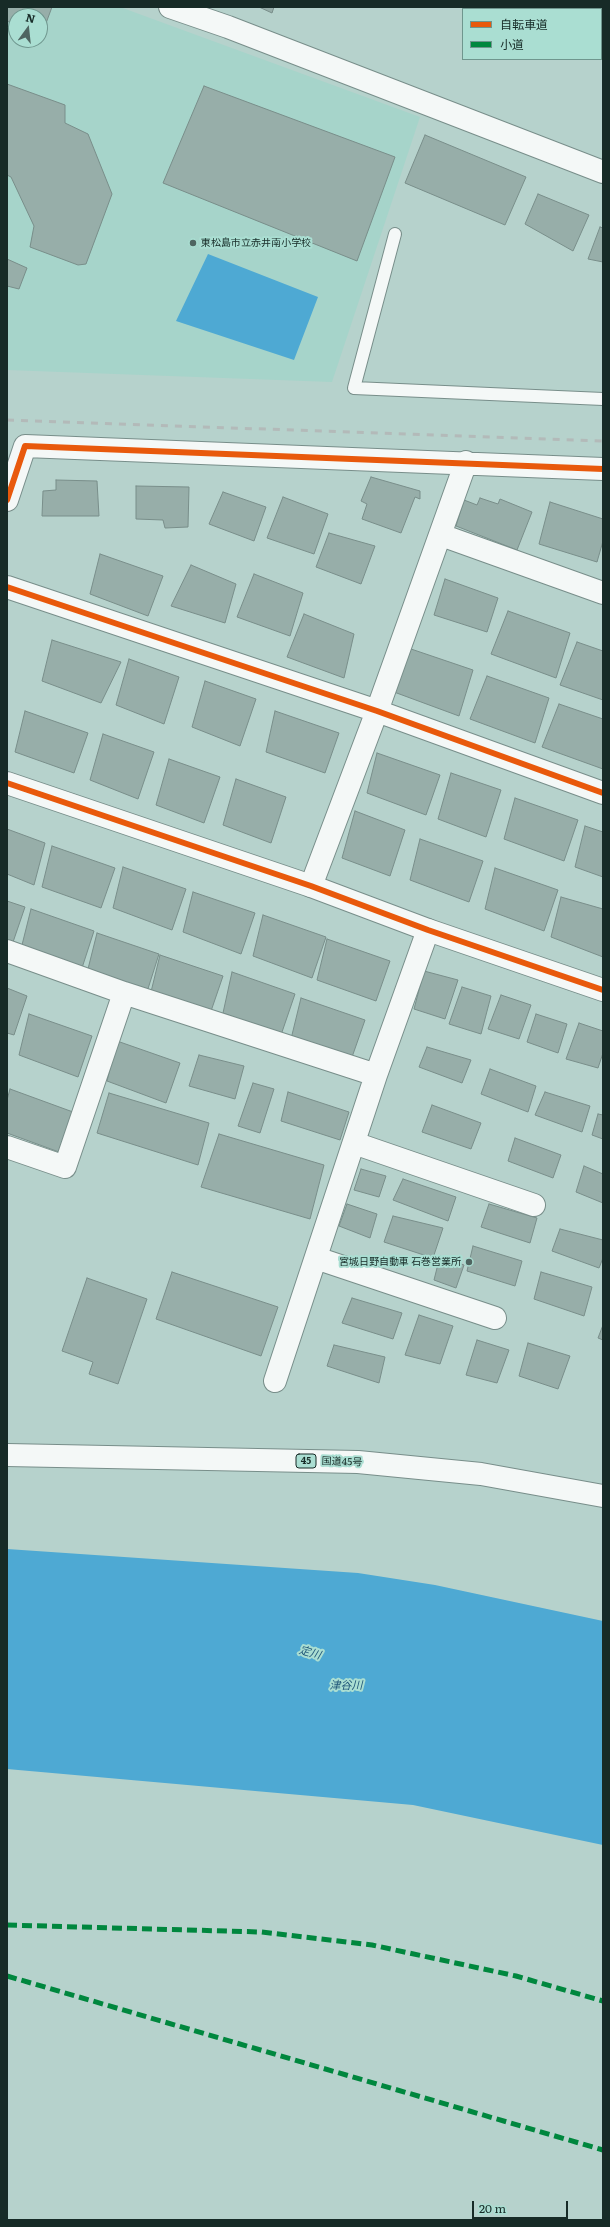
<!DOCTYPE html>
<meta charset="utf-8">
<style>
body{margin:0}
#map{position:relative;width:610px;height:2227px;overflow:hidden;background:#b6d2cc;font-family:Literata,"Noto Sans JP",serif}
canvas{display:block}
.frame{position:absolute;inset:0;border:8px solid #172b27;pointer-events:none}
.legend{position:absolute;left:462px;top:8px;width:140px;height:52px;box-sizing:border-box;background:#aaded2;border:1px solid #6f968e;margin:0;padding:5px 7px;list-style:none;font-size:12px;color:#172b27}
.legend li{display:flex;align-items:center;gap:8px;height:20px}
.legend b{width:20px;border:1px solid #6f968e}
.north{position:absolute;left:8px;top:8px;width:40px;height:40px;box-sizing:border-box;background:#aaded2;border:1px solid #6f968e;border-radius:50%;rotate:15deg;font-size:11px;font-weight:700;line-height:16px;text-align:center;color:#172b27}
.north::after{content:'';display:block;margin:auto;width:14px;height:18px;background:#4f6561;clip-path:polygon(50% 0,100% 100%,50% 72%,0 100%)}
.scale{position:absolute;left:472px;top:2201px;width:96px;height:18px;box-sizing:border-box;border:2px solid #172b27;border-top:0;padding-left:5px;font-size:12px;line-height:14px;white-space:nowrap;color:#172b27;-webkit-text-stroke:3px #aaded2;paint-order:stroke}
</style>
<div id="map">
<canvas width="610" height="2227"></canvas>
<div class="frame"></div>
<ul class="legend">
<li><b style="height:5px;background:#e8590c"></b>自転車道</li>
<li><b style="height:5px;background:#00873e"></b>小道</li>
</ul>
<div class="north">N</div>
<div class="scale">20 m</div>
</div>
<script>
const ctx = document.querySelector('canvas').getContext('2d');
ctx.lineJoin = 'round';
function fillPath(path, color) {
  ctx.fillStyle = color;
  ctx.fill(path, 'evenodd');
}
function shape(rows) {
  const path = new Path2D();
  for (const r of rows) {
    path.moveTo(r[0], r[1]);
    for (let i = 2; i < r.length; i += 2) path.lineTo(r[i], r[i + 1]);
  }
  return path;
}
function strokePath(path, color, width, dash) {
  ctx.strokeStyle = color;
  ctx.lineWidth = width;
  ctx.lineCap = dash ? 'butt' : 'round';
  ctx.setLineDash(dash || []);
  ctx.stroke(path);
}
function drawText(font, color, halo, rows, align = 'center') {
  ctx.font = font + ' Literata,"Noto Sans JP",serif';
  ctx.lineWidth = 4;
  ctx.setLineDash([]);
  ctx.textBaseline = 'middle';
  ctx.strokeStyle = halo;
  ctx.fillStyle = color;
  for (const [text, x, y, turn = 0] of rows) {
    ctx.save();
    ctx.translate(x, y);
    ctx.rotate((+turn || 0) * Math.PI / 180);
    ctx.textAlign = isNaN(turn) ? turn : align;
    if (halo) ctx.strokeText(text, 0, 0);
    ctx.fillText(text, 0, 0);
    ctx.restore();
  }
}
fillPath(shape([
 [7,7,120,7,420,117,332,382,7,370],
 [16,16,40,16,40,40,16,40]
]), '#a6d4ca');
fillPath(shape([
 [208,254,318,297,294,360,176,321],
 [7,1549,358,1573,435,1585,603,1621,603,1845,413,1805,7,1769]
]), '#4ea9d3');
const building = shape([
 [7,7,52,7,42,34,40,34,40,16,16,16,16,25,7,21,7,7],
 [259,7,274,7,272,13,259,7],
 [554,7,603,7,603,32,601,31,601,9,554,9,554,7],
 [7,84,65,105,65,123,88,134,112,194,86,264,78,265,30,247,34,226,11,177,7,175,7,84],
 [204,86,395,157,357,261,163,183,204,86],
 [425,135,526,177,505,225,405,183,425,135],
 [538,194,589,215,573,251,525,224,538,194],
 [600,227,603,228,603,262,588,259,600,227],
 [7,259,27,268,19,289,7,286,7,259],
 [371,477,420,491,420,499,415,497,401,533,362,519,367,504,361,501,371,477],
 [56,480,97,481,99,516,42,516,43,491,56,490,56,480],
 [136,486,189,487,188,527,165,528,163,520,136,519,136,486],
 [223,492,266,507,254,541,209,524,223,492],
 [283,497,328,514,314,554,267,538,283,497],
 [480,498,498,504,500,499,532,512,517,550,456,526,464,500,477,505,480,498],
 [550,502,603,519,603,541,597,562,539,544,550,502],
 [329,533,375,546,361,584,316,567,329,533],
 [100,554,163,576,148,616,90,594,100,554],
 [191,565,236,584,225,623,171,606,191,565],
 [254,574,303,593,290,636,237,617,254,574],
 [445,579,498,598,487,632,434,615,445,579],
 [508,611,570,633,556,678,491,654,508,611],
 [304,614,354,634,344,678,287,657,304,614],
 [52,640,121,662,101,703,42,681,52,640],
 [577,642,603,651,603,700,560,685,577,642],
 [411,649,473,670,459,716,394,692,411,649],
 [129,659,179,677,164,724,116,705,129,659],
 [487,676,549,698,535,743,470,719,487,676],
 [205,681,256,699,240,746,192,727,205,681],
 [559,704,603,719,603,769,542,747,559,704],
 [25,711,88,733,74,773,15,752,25,711],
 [275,711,339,733,325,773,266,752,275,711],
 [103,734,154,752,138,799,90,780,103,734],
 [377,753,440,775,426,815,367,793,377,753],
 [169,759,220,777,204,823,156,805,169,759],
 [451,773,501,790,486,837,438,819,451,773],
 [236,779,286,797,271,843,223,825,236,779],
 [515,798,578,820,564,861,504,839,515,798],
 [355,811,405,830,390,876,342,858,355,811],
 [585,826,603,832,603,877,575,867,585,826],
 [7,829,45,843,34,885,7,874,7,829],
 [420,839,483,861,469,902,410,880,420,839],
 [52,846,115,868,101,908,42,887,52,846],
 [123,867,186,889,172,930,113,908,123,867],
 [495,868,558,890,544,931,485,909,495,868],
 [193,892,255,913,241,954,183,932,193,892],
 [561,897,603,909,603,957,551,937,561,897],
 [7,901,25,907,11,948,7,946,7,901],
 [31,909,94,931,81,971,21,949,31,909],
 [263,915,326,937,312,978,253,956,263,915],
 [97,933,159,954,146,995,87,973,97,933],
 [327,939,390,961,376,1001,317,980,327,939],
 [160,955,223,976,209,1017,150,996,160,955],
 [424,971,458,980,445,1019,414,1009,424,971],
 [232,972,295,994,281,1035,223,1013,232,972],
 [462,987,491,996,481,1034,449,1024,462,987],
 [7,988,27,996,14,1035,7,1033,7,988],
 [501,995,531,1005,519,1039,488,1029,501,995],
 [301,998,365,1020,351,1060,291,1039,301,998],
 [29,1014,92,1036,78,1077,19,1055,29,1014],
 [536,1014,567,1024,558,1053,527,1042,536,1014],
 [579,1023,603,1031,603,1053,598,1068,566,1059,579,1023],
 [117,1041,180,1063,166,1103,107,1081,117,1041],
 [427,1047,471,1060,462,1083,419,1067,427,1047],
 [199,1055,244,1066,235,1099,189,1086,199,1055],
 [490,1069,536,1086,528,1112,481,1094,490,1069],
 [253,1083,274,1089,260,1133,238,1126,253,1083],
 [10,1089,73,1112,59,1152,7,1133,7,1100,10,1089],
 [288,1092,349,1112,340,1140,281,1121,288,1092],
 [545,1092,590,1106,582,1132,535,1115,545,1092],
 [109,1093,209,1123,198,1165,97,1133,109,1093],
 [432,1105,481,1123,471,1149,422,1132,432,1105],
 [598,1114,603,1115,603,1139,592,1135,598,1114],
 [219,1134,324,1165,310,1219,201,1187,219,1134],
 [515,1138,561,1155,553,1178,508,1161,515,1138],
 [584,1166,603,1174,603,1203,576,1192,584,1166],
 [361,1169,386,1176,379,1197,354,1190,361,1169],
 [403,1179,456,1197,448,1221,393,1200,403,1179],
 [347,1204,377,1214,370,1238,339,1226,347,1204],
 [489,1204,537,1218,530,1243,481,1227,489,1204],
 [393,1216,443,1228,433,1258,384,1242,393,1216],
 [560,1229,603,1240,603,1258,599,1268,552,1251,560,1229],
 [473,1246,522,1261,515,1286,467,1271,473,1246],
 [440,1256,464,1265,456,1288,434,1280,440,1256],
 [172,1272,278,1307,261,1356,156,1319,172,1272],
 [541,1272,592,1287,584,1316,534,1299,541,1272],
 [87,1278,147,1299,118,1384,89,1374,93,1362,62,1351,87,1278],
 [352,1298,402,1313,393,1339,342,1323,352,1298],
 [419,1315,453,1326,440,1364,405,1355,419,1315],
 [603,1325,603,1340,598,1338,603,1325],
 [477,1340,509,1350,497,1383,466,1375,477,1340],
 [528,1343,570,1356,558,1389,519,1376,528,1343],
 [334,1345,385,1357,379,1383,327,1366,334,1345]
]);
fillPath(building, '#97aea9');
strokePath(building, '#798e8a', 1);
const lane = shape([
 [395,234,354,388,603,399]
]);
const street = shape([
 [7,500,25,446,603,469],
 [441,535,603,593],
 [7,587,377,711,603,793],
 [311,886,377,711,466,462],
 [7,951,124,993,376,1075,428,930],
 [354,1143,534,1205],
 [7,1147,65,1167,124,993],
 [316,1258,495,1318],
 [275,1381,376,1075]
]);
const secondary = shape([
 [170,7,228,27,603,172],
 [7,783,311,886,428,930,603,990]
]);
const highway = shape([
 [7,1455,358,1462,481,1474,603,1496]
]);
strokePath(lane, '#788e8a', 14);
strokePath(street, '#788e8a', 24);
strokePath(secondary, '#788e8a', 24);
strokePath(highway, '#788e8a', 24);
strokePath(lane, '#f4f8f7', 12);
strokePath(street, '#f4f8f7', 22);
strokePath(secondary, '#f4f8f7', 22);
strokePath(highway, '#f4f8f7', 22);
strokePath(shape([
 [7,420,603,441]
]), '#b3bab9', 3, [7, 7]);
strokePath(shape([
 [7,1925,261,1932,372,1945,516,1976,603,2001],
 [7,1976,603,2150]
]), '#00873e', 5, [10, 5]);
strokePath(shape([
 [7,500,25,446,603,469],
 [7,587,377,711,603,793],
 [7,783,311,886,428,930,603,990]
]), '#e8590c', 6);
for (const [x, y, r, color] of [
 [193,243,4,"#4f6561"],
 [469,1262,4,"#4f6561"]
]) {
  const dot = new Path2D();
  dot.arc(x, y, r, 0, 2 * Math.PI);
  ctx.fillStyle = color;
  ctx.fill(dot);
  strokePath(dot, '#aaded2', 1.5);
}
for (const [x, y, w] of [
 [306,1461,20]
]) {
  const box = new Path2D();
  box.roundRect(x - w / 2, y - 7, w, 14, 3);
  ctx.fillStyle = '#aaded2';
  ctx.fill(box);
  strokePath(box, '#172b27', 1);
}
drawText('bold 9px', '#172b27', null, [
 ["45",306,1461]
]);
drawText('10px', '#172b27', '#aaded2', [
 ["東松島市立赤井南小学校",201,243],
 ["宮城日野自動車 石巻営業所",461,1262,"right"]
], 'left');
drawText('10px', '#172b27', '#aaded2', [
 ["国道45号",342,1462,2]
]);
drawText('italic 11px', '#21587a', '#aaded2', [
 ["定川",310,1653,16],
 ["津谷川",346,1686]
]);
</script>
